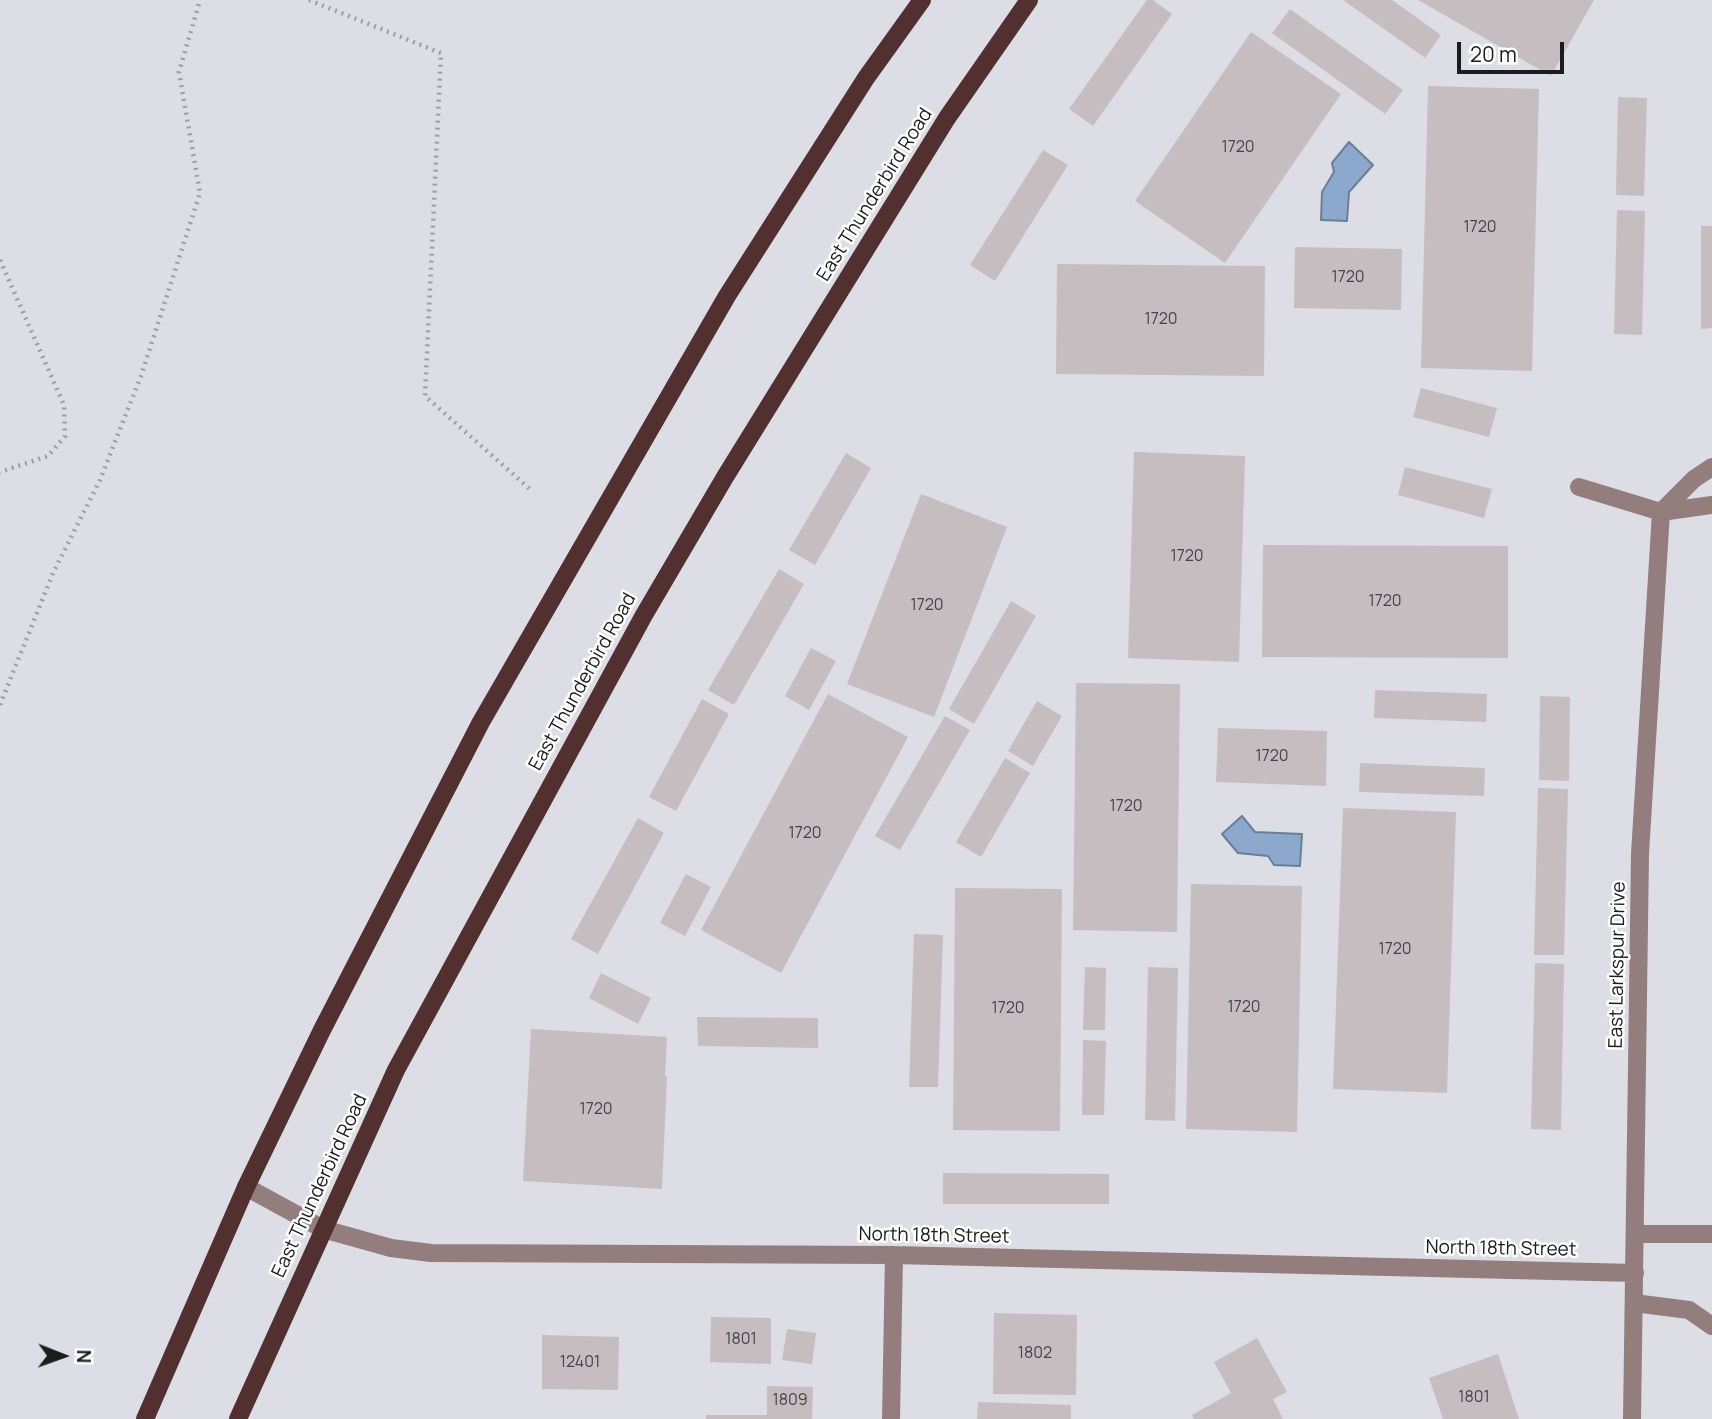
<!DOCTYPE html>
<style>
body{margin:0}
#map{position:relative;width:1712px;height:1419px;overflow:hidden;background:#dddde6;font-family:Manrope,sans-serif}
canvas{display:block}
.north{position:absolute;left:28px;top:1321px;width:70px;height:70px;-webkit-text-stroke:5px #fff;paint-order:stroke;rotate:91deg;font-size:19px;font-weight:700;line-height:28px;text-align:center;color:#1c1c1f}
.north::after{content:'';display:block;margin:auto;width:24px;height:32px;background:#1c1c1f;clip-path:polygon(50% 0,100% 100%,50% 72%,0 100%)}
.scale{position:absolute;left:1457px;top:42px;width:107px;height:32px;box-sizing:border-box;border:4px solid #1c1c1f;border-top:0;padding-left:9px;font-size:21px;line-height:24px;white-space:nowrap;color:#1c1c1f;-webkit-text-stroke:5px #fff;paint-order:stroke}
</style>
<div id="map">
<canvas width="1712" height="1419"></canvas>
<div class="north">N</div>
<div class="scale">20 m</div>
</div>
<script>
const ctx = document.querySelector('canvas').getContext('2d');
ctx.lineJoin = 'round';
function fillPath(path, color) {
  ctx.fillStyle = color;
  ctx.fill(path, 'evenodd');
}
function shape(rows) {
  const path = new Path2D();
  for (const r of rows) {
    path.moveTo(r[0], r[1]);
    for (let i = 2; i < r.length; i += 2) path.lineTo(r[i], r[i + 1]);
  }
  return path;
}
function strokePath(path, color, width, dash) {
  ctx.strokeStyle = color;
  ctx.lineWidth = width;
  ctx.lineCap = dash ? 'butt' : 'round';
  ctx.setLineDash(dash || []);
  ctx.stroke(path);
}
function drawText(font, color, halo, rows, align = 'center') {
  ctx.font = font + ' Manrope,sans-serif';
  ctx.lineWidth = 5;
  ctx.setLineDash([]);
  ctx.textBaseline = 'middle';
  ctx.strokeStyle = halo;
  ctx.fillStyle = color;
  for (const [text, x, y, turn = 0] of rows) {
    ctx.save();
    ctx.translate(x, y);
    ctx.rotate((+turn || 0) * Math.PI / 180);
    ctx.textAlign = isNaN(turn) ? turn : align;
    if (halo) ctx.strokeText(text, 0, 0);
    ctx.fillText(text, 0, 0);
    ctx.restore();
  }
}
const water = shape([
 [1349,142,1373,165,1349,192,1347,221,1321,220,1322,192,1334,172,1332,163,1349,142],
 [1242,816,1255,832,1302,834,1300,866,1274,865,1268,856,1238,853,1222,834,1242,816]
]);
fillPath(water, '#8ca8cc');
strokePath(water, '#6a7e98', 2);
fillPath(shape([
 [1147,0,1153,0,1172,14,1093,126,1069,109],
 [1343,0,1392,0,1441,35,1425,58],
 [1418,0,1594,0,1551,76],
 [1290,9,1403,90,1385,114,1272,33],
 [1251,32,1341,94,1225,263,1135,201],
 [1428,86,1539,89,1532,371,1421,368],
 [1618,97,1647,98,1644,196,1616,195],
 [1043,150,1068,165,995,281,970,265],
 [1617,210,1645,211,1642,335,1614,334],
 [1701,226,1712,226,1712,328,1701,329],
 [1295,247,1402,249,1401,310,1294,308],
 [1057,264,1265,266,1264,376,1056,374],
 [1421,388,1497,408,1489,437,1413,417],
 [1134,452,1245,456,1239,662,1128,658],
 [846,453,871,468,815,565,789,550],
 [1405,467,1492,489,1484,518,1398,495],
 [921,494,1007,527,934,717,847,684],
 [1263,545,1508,546,1508,658,1262,657],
 [779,569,804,584,734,705,708,690],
 [1011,601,1036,616,974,724,949,709],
 [811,648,836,661,809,710,785,696],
 [1076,683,1180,684,1177,932,1073,930],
 [1375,690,1487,694,1486,722,1374,718],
 [828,694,908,737,781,973,701,930],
 [1540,696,1570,697,1569,781,1539,780],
 [702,699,729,714,676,811,649,797],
 [1037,701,1062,716,1033,766,1008,751],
 [945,716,970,730,900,850,875,836],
 [1218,728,1327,731,1326,786,1216,782],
 [1005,758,1030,773,981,857,956,842],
 [1360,763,1485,768,1484,796,1359,792],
 [1538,788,1568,789,1564,955,1534,955],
 [1343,808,1456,812,1447,1093,1333,1089],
 [638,818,664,833,598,954,571,939],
 [686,874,711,887,685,936,660,923],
 [1191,884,1302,886,1297,1132,1186,1129],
 [955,888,1062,889,1060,1131,953,1130],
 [914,934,943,935,938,1087,909,1087],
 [1535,963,1564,964,1561,1130,1531,1129],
 [1085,967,1106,968,1105,1030,1083,1030],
 [1148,967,1178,968,1175,1121,1145,1120],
 [601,973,651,998,638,1024,589,998],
 [697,1017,818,1018,818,1048,698,1046],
 [531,1029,667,1037,665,1076,667,1076,662,1189,523,1181],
 [1083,1040,1106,1041,1104,1115,1082,1115],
 [943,1173,1109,1174,1109,1204,943,1204],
 [994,1313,1077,1315,1076,1395,993,1394],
 [711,1317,771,1318,771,1364,710,1362],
 [787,1329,816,1333,812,1364,782,1360],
 [542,1335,619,1337,618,1390,542,1389],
 [1257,1338,1287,1392,1273,1399,1283,1419,1194,1419,1192,1415,1231,1393,1214,1362],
 [1498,1354,1519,1419,1443,1419,1429,1378],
 [767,1386,813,1387,812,1419,706,1419,706,1415,767,1415],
 [978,1402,1071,1405,1071,1419,977,1419]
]), '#c6bdc1');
strokePath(shape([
 [309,0,441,53,425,396,532,491],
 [0,260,64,405,65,436,48,456,0,472],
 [0,705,53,573,100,480,141,376,200,193,179,72,200,0]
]), '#9e9ea5', 4.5, [2, 5]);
strokePath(shape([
 [1579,487,1661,512,1712,505],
 [1661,512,1694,479,1712,467],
 [246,1187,323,1229,391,1248,431,1253,894,1255,1635,1273],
 [1635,1234,1712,1234],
 [1634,1303,1689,1310,1712,1326],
 [891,1419,894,1255],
 [1632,1419,1640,854,1661,512]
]), '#937d7d', 18);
strokePath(shape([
 [145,1419,246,1187,322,1030,481,722,727,296,866,78,922,0],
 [238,1419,396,1070,644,615,725,477,947,118,1029,0]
]), '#533030', 18);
drawText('16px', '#464448', null, [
 ["1720",1238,148],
 ["1720",1480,228],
 ["1720",1348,278],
 ["1720",1161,320],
 ["1720",1187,557],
 ["1720",1385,602],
 ["1720",927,606],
 ["1720",1272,757],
 ["1720",1126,807],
 ["1720",805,834],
 ["1720",1395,950],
 ["1720",1244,1008],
 ["1720",1008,1009],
 ["1720",596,1110],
 ["1801",741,1340],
 ["1802",1035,1354],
 ["12401",580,1363],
 ["1801",1474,1398],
 ["1809",790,1401]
]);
drawText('19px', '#1c1c1f', '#fff', [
 ["East Thunderbird Road",875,195,-58],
 ["East Thunderbird Road",583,682,-61],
 ["East Larkspur Drive",1618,965,-89],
 ["East Thunderbird Road",320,1186,-65],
 ["North 18th Street",934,1236,1],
 ["North 18th Street",1501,1249,1]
]);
</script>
